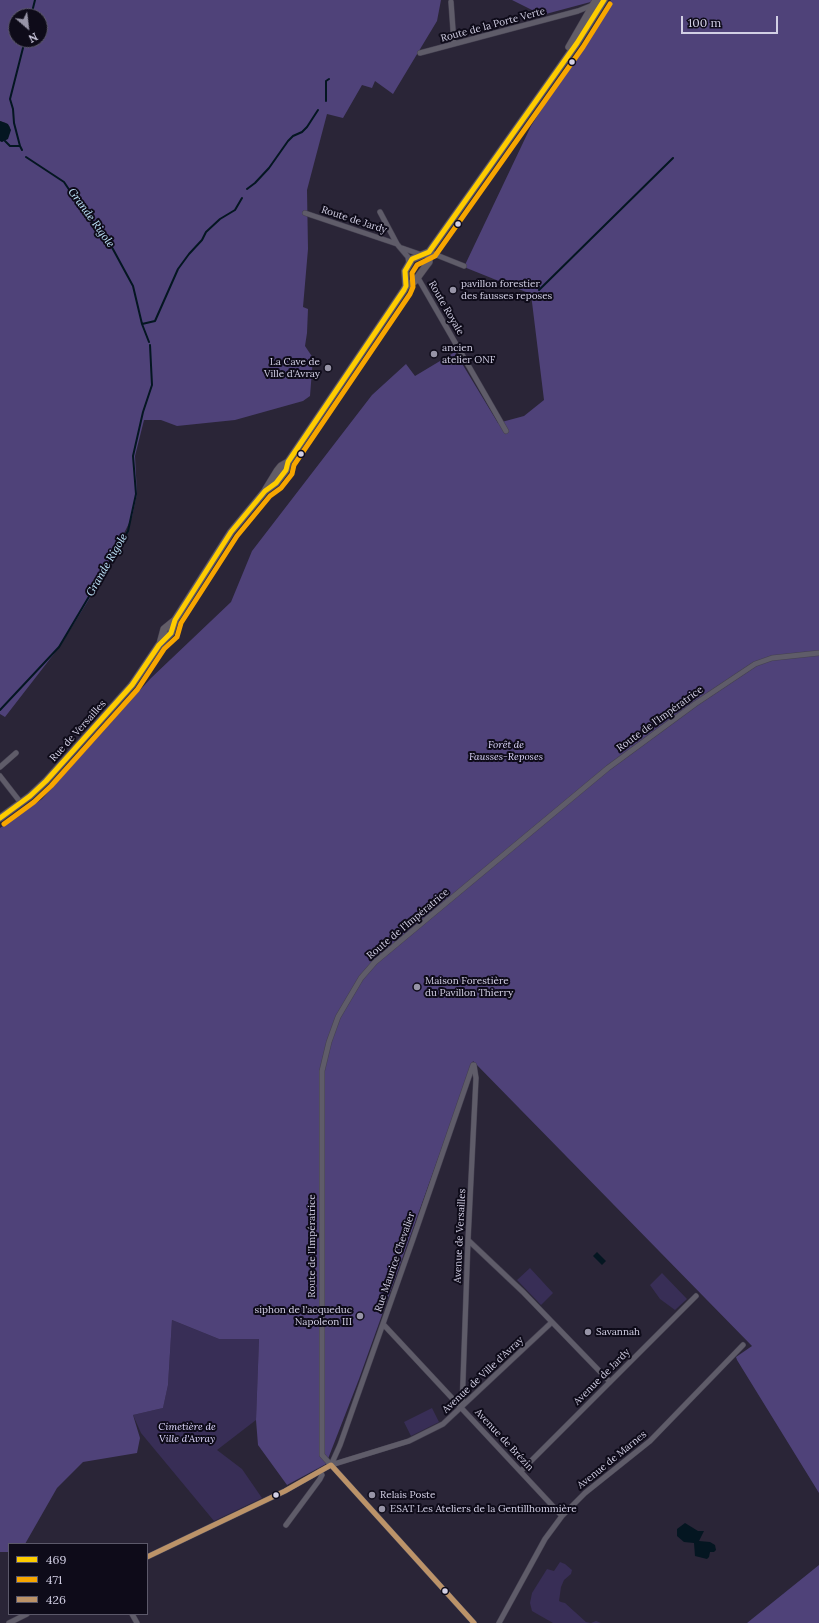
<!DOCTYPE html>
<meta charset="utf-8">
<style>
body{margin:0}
#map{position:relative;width:819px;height:1623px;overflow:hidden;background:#2a2537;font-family:Lora,serif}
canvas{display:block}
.legend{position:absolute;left:8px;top:1543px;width:140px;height:72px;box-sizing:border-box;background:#0e0b19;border:1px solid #5c596a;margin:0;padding:5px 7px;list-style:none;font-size:12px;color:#d2cfe4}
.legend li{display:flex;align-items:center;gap:8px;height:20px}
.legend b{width:20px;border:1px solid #5c596a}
.north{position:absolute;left:8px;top:8px;width:40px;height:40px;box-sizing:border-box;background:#0e0b19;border:1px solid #5c596a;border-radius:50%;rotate:152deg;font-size:11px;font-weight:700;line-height:16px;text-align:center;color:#d2cfe4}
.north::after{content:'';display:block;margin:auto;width:14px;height:18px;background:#9794a7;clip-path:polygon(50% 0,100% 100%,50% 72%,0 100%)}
.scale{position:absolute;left:681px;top:16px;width:97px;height:18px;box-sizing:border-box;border:2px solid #d2cfe4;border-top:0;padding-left:5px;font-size:12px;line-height:14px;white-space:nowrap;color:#d2cfe4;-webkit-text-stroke:3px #0e0b19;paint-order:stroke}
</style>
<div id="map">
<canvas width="819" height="1623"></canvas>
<ul class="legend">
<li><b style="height:5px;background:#fecc00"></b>469</li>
<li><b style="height:5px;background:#f7a600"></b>471</li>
<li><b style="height:5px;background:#bc9368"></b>426</li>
</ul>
<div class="north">N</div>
<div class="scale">100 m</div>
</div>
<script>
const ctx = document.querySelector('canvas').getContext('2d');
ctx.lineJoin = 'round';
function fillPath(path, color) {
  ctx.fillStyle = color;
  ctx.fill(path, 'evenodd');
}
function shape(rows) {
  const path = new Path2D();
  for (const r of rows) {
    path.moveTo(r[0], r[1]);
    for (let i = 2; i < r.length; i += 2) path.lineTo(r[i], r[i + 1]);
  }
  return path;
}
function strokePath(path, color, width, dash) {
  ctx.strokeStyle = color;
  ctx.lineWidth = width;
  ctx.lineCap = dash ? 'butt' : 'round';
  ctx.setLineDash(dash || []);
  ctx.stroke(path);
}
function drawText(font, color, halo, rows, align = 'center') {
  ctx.font = font + ' Lora,serif';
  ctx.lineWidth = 4;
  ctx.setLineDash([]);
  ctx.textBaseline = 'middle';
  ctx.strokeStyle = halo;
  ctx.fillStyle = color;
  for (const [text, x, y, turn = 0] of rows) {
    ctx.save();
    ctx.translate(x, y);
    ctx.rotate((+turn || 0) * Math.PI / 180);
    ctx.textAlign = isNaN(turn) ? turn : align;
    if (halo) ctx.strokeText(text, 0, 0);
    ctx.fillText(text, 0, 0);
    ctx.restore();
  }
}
fillPath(shape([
 [530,1268,553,1293,541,1305,517,1280],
 [662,1273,687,1299,675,1310,660,1299,650,1285],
 [172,1320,219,1339,259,1339,256,1420,217,1450,242,1469,262,1498,214,1521,141,1433,133,1415,163,1408,168,1385],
 [432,1408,439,1422,411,1436,404,1422],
 [560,1562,565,1564,572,1570,571,1574,564,1580,561,1587,559,1601,561,1602,565,1603,586,1622,591,1623,596,1621,601,1623,553,1623,532,1611,530,1603,532,1593,547,1569,554,1571]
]), '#382e56');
fillPath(shape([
 [0,0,441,0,437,21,393,94,375,81,372,88,362,85,343,118,327,114,307,190,308,249,303,307,308,309,307,333,305,346,313,358,310,396,303,401,235,420,177,426,161,420,144,420,135,456,137,494,132,517,101,580,60,646,5,717,0,714,0,141,2,142,10,127,6,123,0,121],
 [16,16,40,16,40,40,16,40],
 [512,0,598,0,542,15],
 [611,0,819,0,819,1493,737,1360,736,1357,752,1346,473,1061,359,1379,326,1464,287,1485,258,1445,256,1420,259,1339,219,1339,172,1320,168,1385,163,1408,133,1415,140,1438,137,1453,83,1462,57,1488,25,1544,9,1544,9,1552,0,1552,0,828,42,799,150,679,231,602,252,551,372,395,406,364,415,376,455,352,498,423,524,416,544,400,531,294,464,267,531,126],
 [819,1565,819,1623,747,1623]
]), '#4f4279');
fillPath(shape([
 [0,121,8,124,11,130,8,139,2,142,0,141],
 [597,1252,606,1261,602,1265,593,1256],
 [685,1523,698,1531,704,1531,699,1541,710,1542,715,1545,716,1550,714,1552,710,1552,709,1557,707,1559,695,1556,694,1543,684,1542,677,1536,677,1529]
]), '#041621');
strokePath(shape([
 [31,16,35,0],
 [326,101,326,81,329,79],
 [5,141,10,146,19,146],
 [22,150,20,146,14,123,13,109,10,99,25,40],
 [26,157,64,182,82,209,108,240,133,286,142,324,149,342],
 [247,189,255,183,269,168,288,141,293,136,302,132,307,127,318,110],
 [539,290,673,158],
 [142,324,155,321,178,269,189,254,202,240,206,232,220,219,235,210,242,198],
 [0,710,59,647,128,531,136,494,133,456,143,412,152,385,150,345]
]), '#041621', 2);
const minor = shape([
 [451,2,454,44],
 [420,53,578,11,593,5],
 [380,212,397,244,408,257,409,264],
 [305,213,397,244],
 [402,248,422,255],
 [429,252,464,266],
 [418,278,506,431],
 [0,767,16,753],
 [0,776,21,803],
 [468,1240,523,1292,610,1382],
 [383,1324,562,1516],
 [462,1408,468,1240,476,1078,474,1065],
 [331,1465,340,1445,413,1239,473,1065],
 [521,1471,696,1296],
 [286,1525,320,1479,322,1475,320,1471],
 [147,1557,285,1491,331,1465,409,1441,443,1424,552,1322],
 [132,1614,137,1623],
 [9,1623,27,1614],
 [474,1623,322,1455,322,1071,329,1042,338,1017,361,978,375,962,608,768,695,704,755,664,772,658,819,653],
 [499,1623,545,1539,562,1516,585,1493,650,1441,743,1345]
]);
const secondary = shape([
 [569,47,596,0],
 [406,286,415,281,426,266,429,262,429,252],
 [266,489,277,471,281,466,288,462],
 [160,644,164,629,175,620],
 [0,818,30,796,46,781,132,685,159,645,171,633,175,620,231,532,265,491,276,483,286,470,288,462,404,290,406,286,405,271,412,259,429,252,577,43,604,0]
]);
strokePath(minor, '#454151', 6);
strokePath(secondary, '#454151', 8);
strokePath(minor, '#5f5c69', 5);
strokePath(secondary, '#625d67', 7);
strokePath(shape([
 [0,818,30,796,46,781,132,685,159,645,171,633,175,620,231,532,265,491,276,483,286,470,288,462,404,290,406,286,405,271,412,259,429,252,577,43,604,0]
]), '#fecc00', 5);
strokePath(shape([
 [4,824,34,802,51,786,137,690,164,649,177,637,181,623,237,536,270,496,281,488,292,474,294,465,410,294,413,287,412,273,417,265,435,256,583,47,610,4]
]), '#f7a600', 5);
strokePath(shape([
 [147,1557,285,1491,331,1465,474,1623]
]), '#bc9368', 5);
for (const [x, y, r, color] of [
 [572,62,3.5,"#d2cfe4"],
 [458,224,3.5,"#d2cfe4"],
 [453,290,4,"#9794a7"],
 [434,354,4,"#9794a7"],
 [328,368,4,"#9794a7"],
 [301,454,3.5,"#d2cfe4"],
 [417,987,4,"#9794a7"],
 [360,1316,4,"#9794a7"],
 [588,1332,4,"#9794a7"],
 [276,1495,3.5,"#d2cfe4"],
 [372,1495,4,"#9794a7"],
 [382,1509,4,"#9794a7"],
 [445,1591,3.5,"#d2cfe4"]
]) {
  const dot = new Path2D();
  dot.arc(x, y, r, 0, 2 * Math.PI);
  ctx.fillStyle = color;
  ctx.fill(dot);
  strokePath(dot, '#0e0b19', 1.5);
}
drawText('10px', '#d2cfe4', '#0e0b19', [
 ["Route de la Porte Verte",493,25,-15],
 ["Route de Jardy",354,220,18],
 ["Route Royale",446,308,60],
 ["Route de l'Impératrice",660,719,-36],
 ["Rue de Versailles",78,731,-48],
 ["Route de l'Impératrice",408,924,-40],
 ["Avenue de Versailles",460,1236,-87],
 ["Route de l'Impératrice",312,1246,-90],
 ["Rue Maurice Chevalier",395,1262,-71],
 ["Avenue de Ville d'Avray",483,1375,-43],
 ["Avenue de Jardy",602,1377,-45],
 ["Avenue de Brézin",504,1440,47],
 ["Avenue de Marnes",612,1460,-39]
]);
drawText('10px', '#d2cfe4', '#0e0b19', [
 ["pavillon forestier",461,284],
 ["des fausses reposes",461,296],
 ["ancien",442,348],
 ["atelier ONF",442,360],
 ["La Cave de",320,362,"right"],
 ["Ville d'Avray",320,374,"right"],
 ["Maison Forestière",425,981],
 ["du Pavillon Thierry",425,993],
 ["siphon de l'acqueduc",352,1310,"right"],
 ["Napoleon III",352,1322,"right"],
 ["Savannah",596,1332],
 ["Relais Poste",380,1495],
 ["ESAT Les Ateliers de la Gentillhommière",390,1509]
], 'left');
drawText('italic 10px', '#dfd9fe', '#0e0b19', [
 ["Forêt de",506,745],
 ["Fausses-Reposes",506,757],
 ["Cimetière de",187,1427],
 ["Ville d'Avray",187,1439]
]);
drawText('italic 11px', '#bfe6fc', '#0e0b19', [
 ["Grande Rigole",91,218,54],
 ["Grande Rigole",107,565,-60]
]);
</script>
